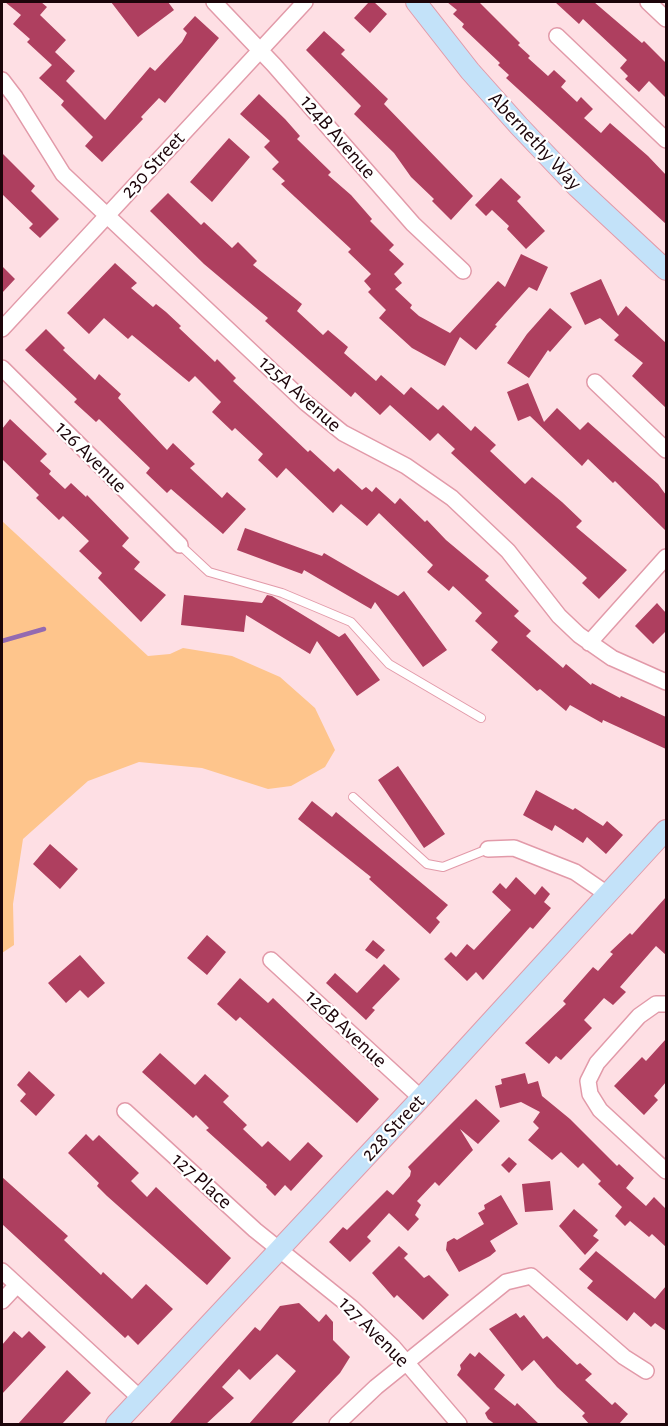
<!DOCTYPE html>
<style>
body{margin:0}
#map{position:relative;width:668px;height:1426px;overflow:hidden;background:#fedfe4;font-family:"Alegreya Sans",sans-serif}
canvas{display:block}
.frame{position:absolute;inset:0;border:3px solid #1c050a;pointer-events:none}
</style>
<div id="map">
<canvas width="668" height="1426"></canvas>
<div class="frame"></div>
</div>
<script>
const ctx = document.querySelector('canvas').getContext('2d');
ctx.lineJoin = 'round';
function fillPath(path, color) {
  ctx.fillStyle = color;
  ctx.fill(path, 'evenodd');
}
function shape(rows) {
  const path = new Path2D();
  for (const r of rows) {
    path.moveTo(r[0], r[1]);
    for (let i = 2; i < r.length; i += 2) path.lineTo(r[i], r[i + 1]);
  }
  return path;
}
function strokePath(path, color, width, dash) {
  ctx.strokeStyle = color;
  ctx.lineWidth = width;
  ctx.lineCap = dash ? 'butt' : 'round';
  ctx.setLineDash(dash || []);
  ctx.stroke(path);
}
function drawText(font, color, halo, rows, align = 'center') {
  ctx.font = font + ' "Alegreya Sans",sans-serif';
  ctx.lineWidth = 4.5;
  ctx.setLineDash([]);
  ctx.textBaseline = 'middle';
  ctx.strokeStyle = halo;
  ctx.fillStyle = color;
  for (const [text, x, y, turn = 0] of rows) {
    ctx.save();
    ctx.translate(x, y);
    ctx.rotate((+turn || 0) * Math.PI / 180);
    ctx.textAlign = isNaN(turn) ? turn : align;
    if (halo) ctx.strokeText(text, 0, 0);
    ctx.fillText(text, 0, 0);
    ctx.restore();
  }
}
fillPath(shape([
 [2,521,148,656,170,654,183,648,232,656,280,677,315,708,335,750,325,767,291,786,268,789,202,768,139,762,88,781,23,839,13,904,14,945,2,953]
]), '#fec58c');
strokePath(shape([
 [2,641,44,629]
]), '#946ab1', 4.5);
fillPath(shape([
 [5,2,41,2,47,7,40,15,66,40,55,52,75,71,66,81,105,120,150,67,155,71,182,42,187,33,183,29,195,16,219,38,165,103,159,98,141,117,143,119,102,162,85,146,93,137,61,105,64,101,39,78,52,65,27,42,30,39,13,24,21,15],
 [111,2,168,2,174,10,138,37],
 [369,2,374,2,387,14,370,33,354,18],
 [447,2,479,2,520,43,518,45,530,56,528,58,548,76,554,70,566,81,561,87,577,102,581,97,593,109,584,118,601,133,610,123,648,156,666,175,666,224,506,78,509,75,498,65,500,63,462,27,464,24,453,14,457,10],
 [555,2,594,2,642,43,644,41,666,63,666,98,649,81,639,92,625,79,628,76,620,68,627,60,583,19,579,24],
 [324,31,345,50,341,54,388,99,384,104,473,196,451,220,432,201,434,199,411,177,394,153,354,114,361,106,306,50],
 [259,94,285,119,300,136,297,139,331,172,328,175,351,195,372,219,370,221,394,245,389,250,404,264,394,274,402,283,395,289,412,305,410,308,419,316,450,333,498,281,505,287,521,254,548,267,537,291,529,287,495,325,497,326,476,350,460,337,445,366,412,348,379,318,386,310,368,292,371,289,364,281,371,274,348,252,351,249,281,184,285,181,272,169,279,162,264,147,270,141,240,114],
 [229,138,250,157,212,202,190,182],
 [2,153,35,186,31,191,59,219,40,238,29,228,33,224,2,194],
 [501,178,521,197,517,201,545,231,526,249,507,229,509,226,492,210,486,216,475,205],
 [168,193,201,225,204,222,232,248,238,242,257,261,253,265,302,304,297,311,323,335,328,330,348,347,344,353,376,381,381,375,404,395,411,387,438,410,443,405,471,431,475,426,496,445,490,451,525,484,532,477,562,502,582,521,576,527,627,570,599,599,582,583,587,578,451,453,455,449,438,433,430,441,390,405,380,415,355,392,351,397,265,321,268,318,204,264,150,211],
 [115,263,137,283,131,288,153,307,156,304,166,312,181,326,179,328,215,362,217,359,236,378,233,381,308,452,310,450,334,472,338,468,362,490,366,487,372,492,376,487,395,504,400,498,425,522,427,520,446,540,489,576,485,580,519,611,514,616,531,631,526,636,563,668,566,664,591,685,592,683,620,698,621,696,666,717,666,749,603,720,602,723,570,705,566,711,540,689,537,691,491,650,498,642,475,621,482,613,453,586,449,591,427,572,433,565,379,513,367,526,341,504,333,513,286,468,277,478,258,460,263,454,235,428,232,431,212,412,221,402,195,376,189,382,132,335,128,339,104,318,89,334,67,313],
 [2,266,15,279,2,293],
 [601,279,618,316,626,306,666,343,666,408,632,376,643,363,614,340,619,335,600,318,585,325,570,293],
 [550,308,572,327,550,352,548,350,529,378,507,363,527,334],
 [46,329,65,348,63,350,95,380,99,374,121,394,118,398,167,450,173,443,195,464,190,468,222,498,227,492,246,509,223,534,171,489,167,493,146,473,150,468,99,419,96,422,74,402,77,399,25,350],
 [528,383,544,422,557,408,580,430,588,422,658,484,666,495,666,531,615,481,613,483,588,459,582,466,530,416,518,421,507,392],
 [10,419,47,454,40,461,51,471,49,474,65,489,71,483,86,497,87,495,129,538,122,546,140,562,134,569,166,595,141,622,98,578,102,573,79,551,89,541,63,516,59,520,36,498,39,495,2,459,2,429],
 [245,528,322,556,324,553,398,596,404,591,447,650,423,667,375,602,371,609,304,570,302,574,237,550],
 [184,595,262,603,267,595,272,596,339,637,345,633,380,680,357,696,317,641,310,654,246,615,244,632,181,625],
 [657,603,666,613,666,631,653,644,635,626],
 [398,766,445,834,424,848,378,780],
 [536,790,573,810,575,808,603,826,607,821,623,835,606,854,587,837,583,843,555,825,552,831,523,815],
 [312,801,332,817,336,812,448,905,436,918,440,922,430,934,369,879,371,877,298,819],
 [50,844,78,869,60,889,33,864],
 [516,877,535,895,542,886,550,894,544,902,551,908,533,929,530,927,483,980,476,972,467,981,444,959,451,952,456,957,467,944,474,950,511,910,492,892,500,883,506,889],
 [666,897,666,955,656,946,620,987,626,992,613,1005,604,998,584,1020,592,1028,561,1060,556,1056,549,1064,525,1043,566,1004,563,1001,593,967,598,971,613,954,610,952,630,933,632,935],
 [207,935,226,952,207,975,187,958],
 [373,940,385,950,377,959,365,950],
 [80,955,105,983,88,998,80,990,66,1003,48,983],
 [384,964,400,979,372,1008,375,1010,366,1020,326,983,335,973,357,993],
 [240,978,268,1003,273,998,379,1099,357,1123,240,1017,236,1021,217,1004],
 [666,1039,666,1082,654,1096,658,1100,644,1115,614,1086,642,1057,646,1061],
 [160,1053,195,1085,205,1074,229,1096,223,1102,247,1125,243,1129,262,1147,268,1141,290,1161,308,1142,323,1156,291,1191,285,1185,275,1196,266,1187,267,1185,206,1130,209,1128,196,1115,193,1118,142,1072],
 [29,1071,55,1095,36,1116,20,1101,26,1094,17,1085],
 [525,1073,528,1084,538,1081,542,1096,570,1119,617,1166,619,1164,634,1178,626,1188,646,1206,654,1197,666,1209,666,1247,652,1234,649,1237,630,1221,625,1226,615,1216,622,1207,598,1184,601,1181,583,1163,578,1168,561,1152,552,1160,528,1140,539,1128,533,1122,540,1112,521,1102,500,1108,495,1086,502,1084,501,1079],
 [476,1099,500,1121,478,1144,460,1129,473,1150,439,1186,435,1182,417,1201,421,1205,415,1215,419,1219,408,1231,389,1213,367,1237,371,1241,350,1262,329,1242,343,1227,347,1230,387,1190,393,1195,410,1176,411,1171,408,1167],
 [86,1134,93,1141,99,1135,139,1173,131,1181,147,1197,156,1187,231,1258,207,1285,107,1196,97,1186,99,1183,68,1153],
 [509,1157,517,1164,509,1173,501,1165],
 [2,1177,68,1236,64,1240,101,1275,103,1272,132,1299,146,1284,173,1309,138,1345,128,1335,125,1338,2,1224],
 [550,1181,553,1210,525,1212,522,1184],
 [501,1195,518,1224,490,1241,496,1251,490,1256,459,1272,446,1250,447,1242,454,1238,457,1240,484,1224,478,1213,485,1209,484,1205],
 [574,1209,598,1230,593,1236,599,1240,585,1255,559,1226],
 [399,1246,408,1254,404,1258,424,1278,429,1275,449,1295,423,1320,397,1295,394,1298,372,1273],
 [596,1251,655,1299,666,1286,666,1331,655,1323,651,1327,634,1312,627,1321,587,1288,593,1281,579,1269],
 [299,1303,319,1322,326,1314,333,1322,333,1340,350,1357,340,1373,290,1425,248,1425,296,1371,277,1354,250,1380,239,1369,222,1387,234,1398,205,1425,168,1425,255,1327,260,1331,280,1306],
 [516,1313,520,1318,524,1315,543,1339,547,1336,577,1365,580,1363,592,1374,585,1380,612,1405,615,1402,628,1414,618,1425,590,1425,582,1416,585,1413,557,1387,534,1360,522,1371,489,1329],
 [14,1331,22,1338,29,1331,46,1347,2,1394,2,1345],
 [479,1352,505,1375,494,1389,515,1406,517,1403,540,1425,496,1425,488,1419,485,1413,490,1408,457,1375,461,1369,460,1365,470,1353,475,1357],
 [67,1370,91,1393,61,1425,17,1425]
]), '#ae3f5f');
const lane = shape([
 [180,545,209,572,282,593,351,622,389,664,481,718],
 [353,797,427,864,443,867,488,849]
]);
const street = shape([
 [214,2,274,65,413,224,463,271],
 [648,2,666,19],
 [557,36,666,140],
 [2,80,15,97,63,174,306,403,343,433,406,466,452,498,508,551,559,616,579,635,612,658,666,682],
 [2,329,305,2],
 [2,368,180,545],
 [595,382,666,450],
 [589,643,666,557],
 [488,849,514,848,575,872,607,894],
 [271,960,421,1098],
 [666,1004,656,1004,639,1016,597,1063,588,1081,590,1094,600,1110,666,1171],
 [125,1111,255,1230,352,1308,393,1347,459,1424],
 [2,1271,140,1398],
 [2,1301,17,1285],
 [337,1424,376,1387,506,1282,531,1276,624,1357,646,1371]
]);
const secondary = shape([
 [416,2,470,71,519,126,577,187,666,270],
 [116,1424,421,1098,666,830]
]);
strokePath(lane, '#e29aa9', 10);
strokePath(street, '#e29aa9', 18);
strokePath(secondary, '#e29aa9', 22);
strokePath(lane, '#fff', 8);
strokePath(street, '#fff', 15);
strokePath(secondary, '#c3e2f9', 20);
drawText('21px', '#1c050a', '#fff', [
 ["124B Avenue",338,137,49],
 ["Abernethy Way",535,141,47],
 ["230 Street",153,165,-47],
 ["125A Avenue",300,394,42],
 ["126 Avenue",91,457,45],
 ["126B Avenue",346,1029,43],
 ["228 Street",393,1128,-47],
 ["127 Place",202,1181,42],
 ["127 Avenue",374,1332,45]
]);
</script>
